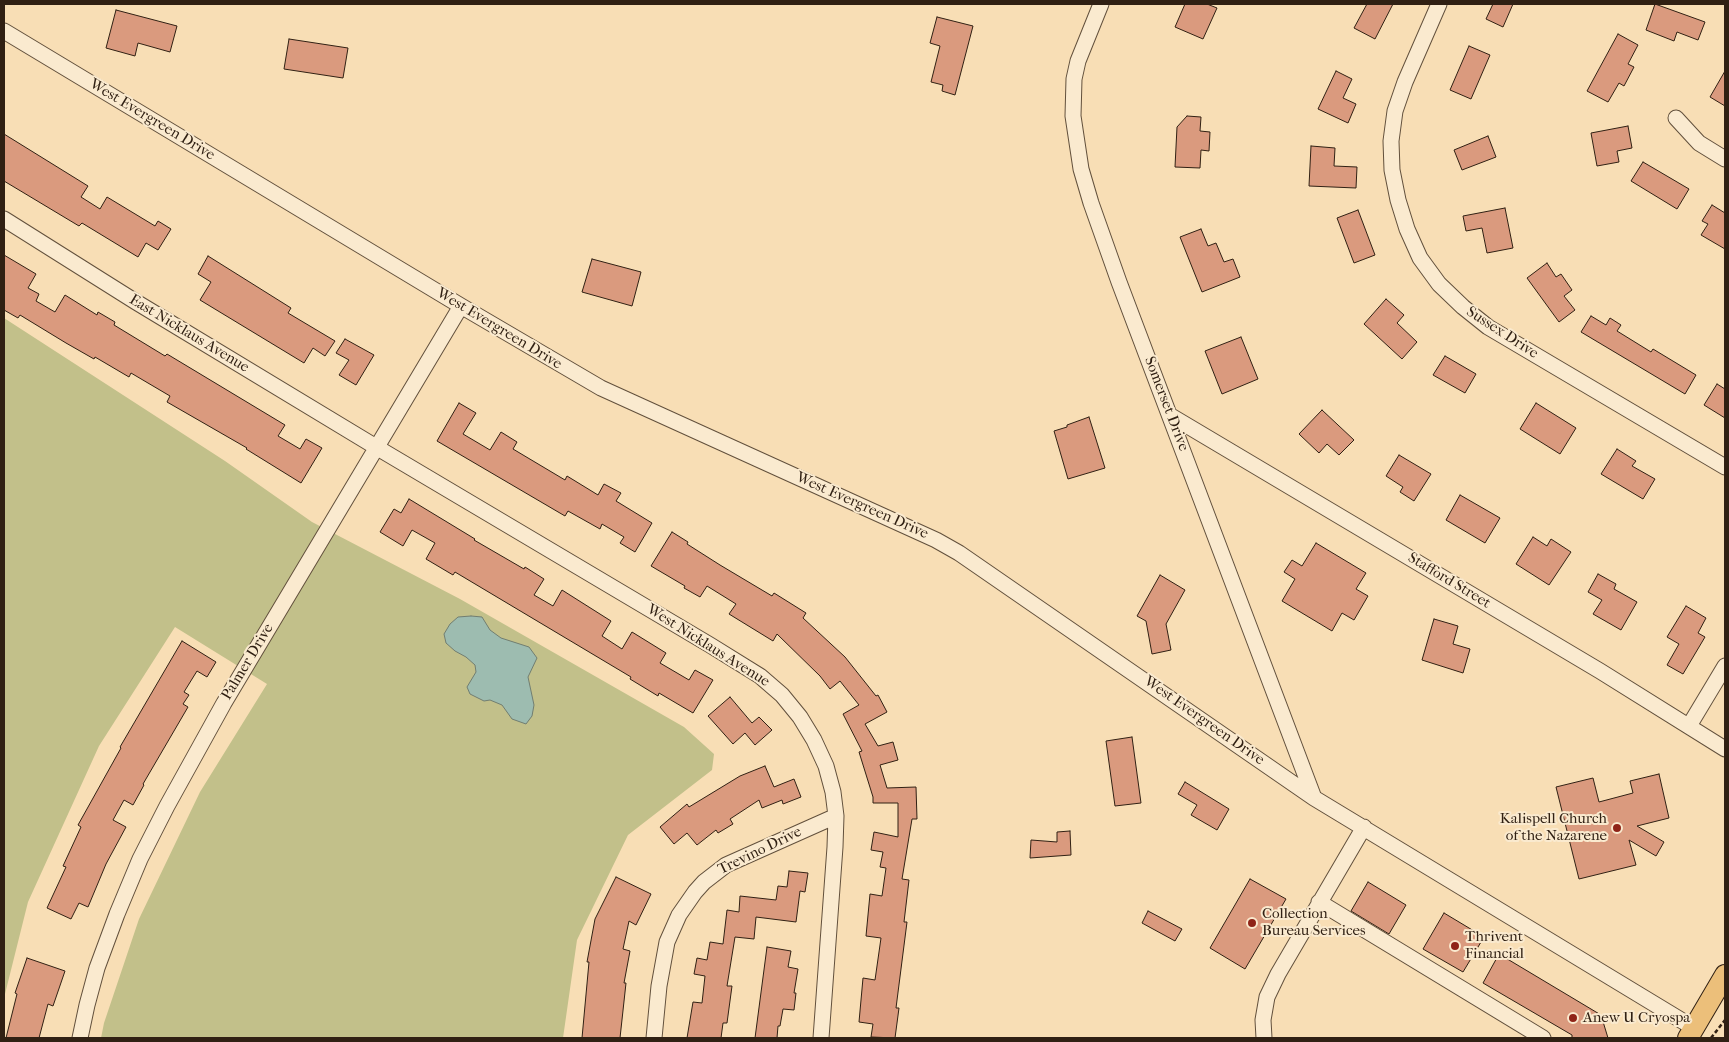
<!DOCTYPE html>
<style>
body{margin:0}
#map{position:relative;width:1729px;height:1042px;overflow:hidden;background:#f8deb5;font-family:"IM FELL French Canon",serif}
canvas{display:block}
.frame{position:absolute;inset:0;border:5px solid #302013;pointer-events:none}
</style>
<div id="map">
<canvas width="1729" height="1042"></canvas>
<div class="frame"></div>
</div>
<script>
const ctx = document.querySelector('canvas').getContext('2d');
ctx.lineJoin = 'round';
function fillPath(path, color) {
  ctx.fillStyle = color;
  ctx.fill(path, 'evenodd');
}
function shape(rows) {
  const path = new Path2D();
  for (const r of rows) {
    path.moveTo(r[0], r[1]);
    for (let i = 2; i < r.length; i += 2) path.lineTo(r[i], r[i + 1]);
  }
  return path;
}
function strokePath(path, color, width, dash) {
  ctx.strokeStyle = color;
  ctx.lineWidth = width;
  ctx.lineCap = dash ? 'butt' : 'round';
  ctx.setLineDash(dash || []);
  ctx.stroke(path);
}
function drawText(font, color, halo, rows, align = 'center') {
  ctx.font = font + ' "IM FELL French Canon",serif';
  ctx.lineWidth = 4;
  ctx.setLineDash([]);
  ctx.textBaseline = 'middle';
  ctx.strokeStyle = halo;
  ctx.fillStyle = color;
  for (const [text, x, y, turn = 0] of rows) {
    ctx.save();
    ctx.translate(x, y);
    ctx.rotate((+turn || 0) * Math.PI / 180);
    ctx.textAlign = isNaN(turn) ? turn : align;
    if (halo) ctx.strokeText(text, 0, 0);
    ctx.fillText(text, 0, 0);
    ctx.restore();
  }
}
fillPath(shape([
 [4,318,225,461,312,522,460,599,684,727,714,754,712,770,628,835,577,940,563,1038,101,1038,104,1023,139,919,200,792,267,684,175,627,99,746,28,902,4,998]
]), '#c2c08a');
const water = shape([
 [471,616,482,617,490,630,501,638,529,647,537,658,528,677,534,705,532,716,526,724,512,719,502,705,490,700,484,701,470,694,467,687,476,672,475,665,466,657,455,651,446,643,444,634,450,624,458,617,471,616]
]);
fillPath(water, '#9dbcb0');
strokePath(water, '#717e71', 1);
const building = shape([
 [1185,4,1207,4,1217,8,1203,39,1175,27,1185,4],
 [1367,4,1393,4,1375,39,1354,28,1367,4],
 [1493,4,1513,4,1503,27,1486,19,1493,4],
 [1655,4,1705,22,1698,40,1677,32,1674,41,1646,30,1655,4],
 [116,10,177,26,170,52,138,43,135,56,106,48,116,10],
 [937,17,973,26,955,95,942,91,943,85,931,82,940,46,930,43,937,17],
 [1618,34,1638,45,1628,64,1634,67,1624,86,1619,83,1608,102,1587,91,1618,34],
 [289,39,348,48,343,78,284,69,289,39],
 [1469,46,1490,55,1471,99,1450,90,1469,46],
 [1336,71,1352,79,1343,98,1356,104,1348,123,1318,109,1336,71],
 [1725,71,1725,106,1710,97,1725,71],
 [1187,116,1201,117,1200,131,1210,132,1209,151,1201,150,1200,168,1175,167,1177,127,1187,116],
 [1628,126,1632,148,1617,151,1619,162,1597,166,1591,133,1628,126],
 [4,134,88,186,81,197,100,209,107,197,155,226,158,221,171,229,158,250,146,243,138,257,82,223,79,226,4,181,4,134],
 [1488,136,1496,157,1462,170,1454,150,1488,136],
 [1311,146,1335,148,1334,166,1357,167,1356,188,1309,186,1311,146],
 [1643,162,1689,189,1677,209,1631,181,1643,162],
 [1712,205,1725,213,1725,249,1701,235,1708,224,1702,221,1712,205],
 [1505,208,1513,248,1487,253,1482,228,1466,231,1463,216,1505,208],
 [1358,210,1375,255,1354,263,1337,218,1358,210],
 [1201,229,1208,246,1216,243,1224,262,1233,259,1240,277,1202,292,1180,237,1201,229],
 [4,255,36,274,28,288,39,294,36,301,55,312,65,295,97,315,98,312,115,322,114,325,165,356,167,354,285,425,278,436,300,449,306,439,322,448,301,483,246,449,247,448,167,402,170,396,131,373,129,377,95,357,94,359,66,343,20,315,18,318,4,310,4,255],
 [208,256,291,308,288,313,335,341,325,356,313,348,304,363,200,300,211,282,198,274,208,256],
 [592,259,641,272,632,306,582,292,592,259],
 [1547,263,1556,277,1561,274,1572,290,1564,296,1575,310,1559,322,1527,278,1547,263],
 [1386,299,1404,315,1397,323,1417,342,1402,359,1364,324,1386,299],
 [1591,316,1606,325,1610,318,1621,325,1617,331,1651,352,1653,349,1696,375,1685,394,1581,332,1591,316],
 [1241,337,1258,379,1222,394,1205,351,1241,337],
 [345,339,374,355,356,385,339,375,349,360,336,353,345,339],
 [1445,356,1476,374,1465,393,1433,375,1445,356],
 [1717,384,1725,389,1725,418,1704,405,1717,384],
 [459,403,476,413,463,434,490,450,501,432,517,442,513,449,565,480,567,476,598,495,604,484,621,493,616,501,652,523,635,552,620,543,624,537,602,524,600,529,568,511,565,516,437,441,459,403],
 [1536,403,1576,428,1560,454,1520,429,1536,403],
 [1322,410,1354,440,1339,455,1327,444,1319,453,1299,434,1322,410],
 [1089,417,1105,468,1068,479,1054,431,1067,427,1067,425,1089,417],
 [1617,449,1636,461,1632,466,1655,479,1643,499,1601,474,1617,449],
 [1399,455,1431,474,1414,501,1400,492,1403,487,1386,476,1399,455],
 [1460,495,1500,518,1485,543,1446,520,1460,495],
 [409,499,475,539,474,540,524,569,525,567,544,579,534,595,553,606,562,590,611,621,602,636,622,649,632,632,666,653,660,663,689,680,695,670,713,680,693,713,659,693,658,696,630,679,631,677,455,572,453,575,426,559,435,543,412,530,403,546,380,532,394,509,401,513,409,499],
 [672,532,688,542,687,544,720,565,772,596,774,593,806,613,803,618,845,657,876,696,878,695,887,712,865,724,878,746,893,742,898,760,880,765,887,788,916,787,917,819,912,819,902,879,909,880,904,922,907,922,896,1008,899,1008,895,1038,871,1037,873,1024,859,1022,863,978,875,980,881,938,866,936,870,894,882,896,886,868,880,867,883,852,871,850,874,832,898,837,898,803,873,803,873,797,859,752,862,751,843,714,859,705,840,681,830,689,820,676,777,634,773,641,729,614,736,604,707,586,700,597,684,588,685,586,651,566,672,532],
 [1533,537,1547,546,1551,539,1571,552,1549,585,1516,564,1533,537],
 [1316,543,1366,573,1356,589,1368,596,1354,620,1342,613,1332,631,1282,601,1295,579,1284,572,1292,560,1302,566,1316,543],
 [1598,574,1616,584,1614,589,1637,602,1621,630,1593,614,1602,600,1588,592,1598,574],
 [1160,575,1185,590,1166,624,1171,650,1152,654,1146,621,1137,616,1160,575],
 [1686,606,1706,618,1698,633,1705,637,1683,674,1667,665,1679,644,1667,637,1686,606],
 [1434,619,1458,626,1453,644,1470,649,1463,673,1422,660,1434,619],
 [182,641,216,662,207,677,197,671,184,692,189,695,183,704,188,707,143,784,144,785,133,805,124,800,113,820,126,827,106,864,88,907,79,903,71,919,47,908,66,867,63,866,81,827,78,825,121,748,120,747,182,641],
 [730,697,752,723,759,717,772,730,755,745,745,733,733,744,708,716,730,697],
 [1132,737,1141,803,1115,806,1106,741,1132,737],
 [765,766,774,787,794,779,801,797,783,804,782,800,762,808,759,800,730,819,733,824,718,833,716,830,697,845,687,833,674,844,660,827,687,804,689,807,740,776,765,766],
 [1659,774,1669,818,1637,826,1664,842,1656,856,1629,840,1636,865,1579,879,1556,787,1593,778,1599,802,1633,793,1630,781,1659,774],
 [1185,782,1229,809,1217,830,1191,815,1197,805,1178,794,1185,782],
 [1070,831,1071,855,1030,858,1031,840,1057,842,1057,832,1070,831],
 [789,871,808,873,805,892,800,891,796,922,756,917,754,939,735,937,727,986,732,986,727,1023,723,1023,721,1038,687,1038,693,1002,702,1003,705,976,694,974,697,958,707,960,710,942,723,944,727,910,739,912,740,896,776,900,778,886,787,887,789,871],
 [616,877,651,894,636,925,629,921,623,949,630,951,624,983,626,983,620,1038,582,1038,589,962,587,962,595,919,616,877],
 [1250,879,1286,899,1245,969,1210,948,1250,879],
 [1368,882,1406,905,1389,934,1351,911,1368,882],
 [1148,911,1182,929,1175,941,1142,923,1148,911],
 [1444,913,1484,937,1463,972,1423,949,1444,913],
 [767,947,791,951,788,967,798,969,794,993,796,993,794,1010,783,1009,780,1026,778,1026,777,1038,755,1038,767,947],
 [1499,954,1601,1015,1608,1038,1572,1038,1572,1035,1483,983,1499,954],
 [27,958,65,971,53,1006,48,1004,39,1038,6,1038,17,994,15,993,27,958]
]);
fillPath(building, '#da9a7e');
strokePath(building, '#302013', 1);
const minor = shape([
 [1101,4,1078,61,1074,79,1073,116,1081,169,1091,203,1119,282,1314,798],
 [1439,4,1405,82,1395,111,1391,141,1392,170,1398,200,1407,229,1420,258,1439,284,1463,307,1488,327,1725,467],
 [4,31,461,306,601,388,936,540,959,553,1314,798,1694,1028],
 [1676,118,1699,143,1725,159],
 [4,219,136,302,376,447,710,645,760,676,782,695,800,717,814,740,826,766,833,792,836,816,835,847,821,1038],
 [1171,416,1600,671,1725,749],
 [1689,726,1725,666],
 [1319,902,1543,1038],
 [80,1038,87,1005,97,968,117,914,140,859,167,806,224,703,461,306],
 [654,1038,659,986,667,942,679,915,695,892,704,882,726,865,836,816],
 [1264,1038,1263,1020,1267,997,1278,974,1364,827]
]);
const major = shape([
 [1688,1038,1725,975]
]);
strokePath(minor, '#62503c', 17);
strokePath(major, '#302013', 22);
strokePath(shape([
 [1711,1038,1725,1020]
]), '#302013', 2.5, [4, 2.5]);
strokePath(minor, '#faeacf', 15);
strokePath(major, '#ecbf7a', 20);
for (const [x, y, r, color] of [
 [1617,828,5,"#8f2418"],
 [1252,923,5,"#8f2418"],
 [1455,946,5,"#8f2418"],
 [1573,1018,5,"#8f2418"]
]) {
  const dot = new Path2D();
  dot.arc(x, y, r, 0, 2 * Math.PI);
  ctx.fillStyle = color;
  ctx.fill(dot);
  strokePath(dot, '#faeacf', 2);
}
drawText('15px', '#302013', '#faeacf', [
 ["West Evergreen Drive",152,120,31],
 ["West Evergreen Drive",499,329,31],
 ["Sussex Drive",1502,333,33],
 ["East Nicklaus Avenue",189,334,31],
 ["Somerset Drive",1166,404,69],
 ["West Evergreen Drive",862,506,24],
 ["Stafford Street",1449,581,31],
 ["West Nicklaus Avenue",708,646,32],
 ["Palmer Drive",248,662,-59],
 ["West Evergreen Drive",1204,721,35],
 ["Trevino Drive",760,851,-26]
]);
drawText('15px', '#302013', '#faeacf', [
 ["Kalispell Church",1607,819,"right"],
 ["of the Nazarene",1607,836,"right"],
 ["Collection",1262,914],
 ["Bureau Services",1262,931],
 ["Thrivent",1465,937],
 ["Financial",1465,954],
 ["Anew U Cryospa",1583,1018]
], 'left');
</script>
